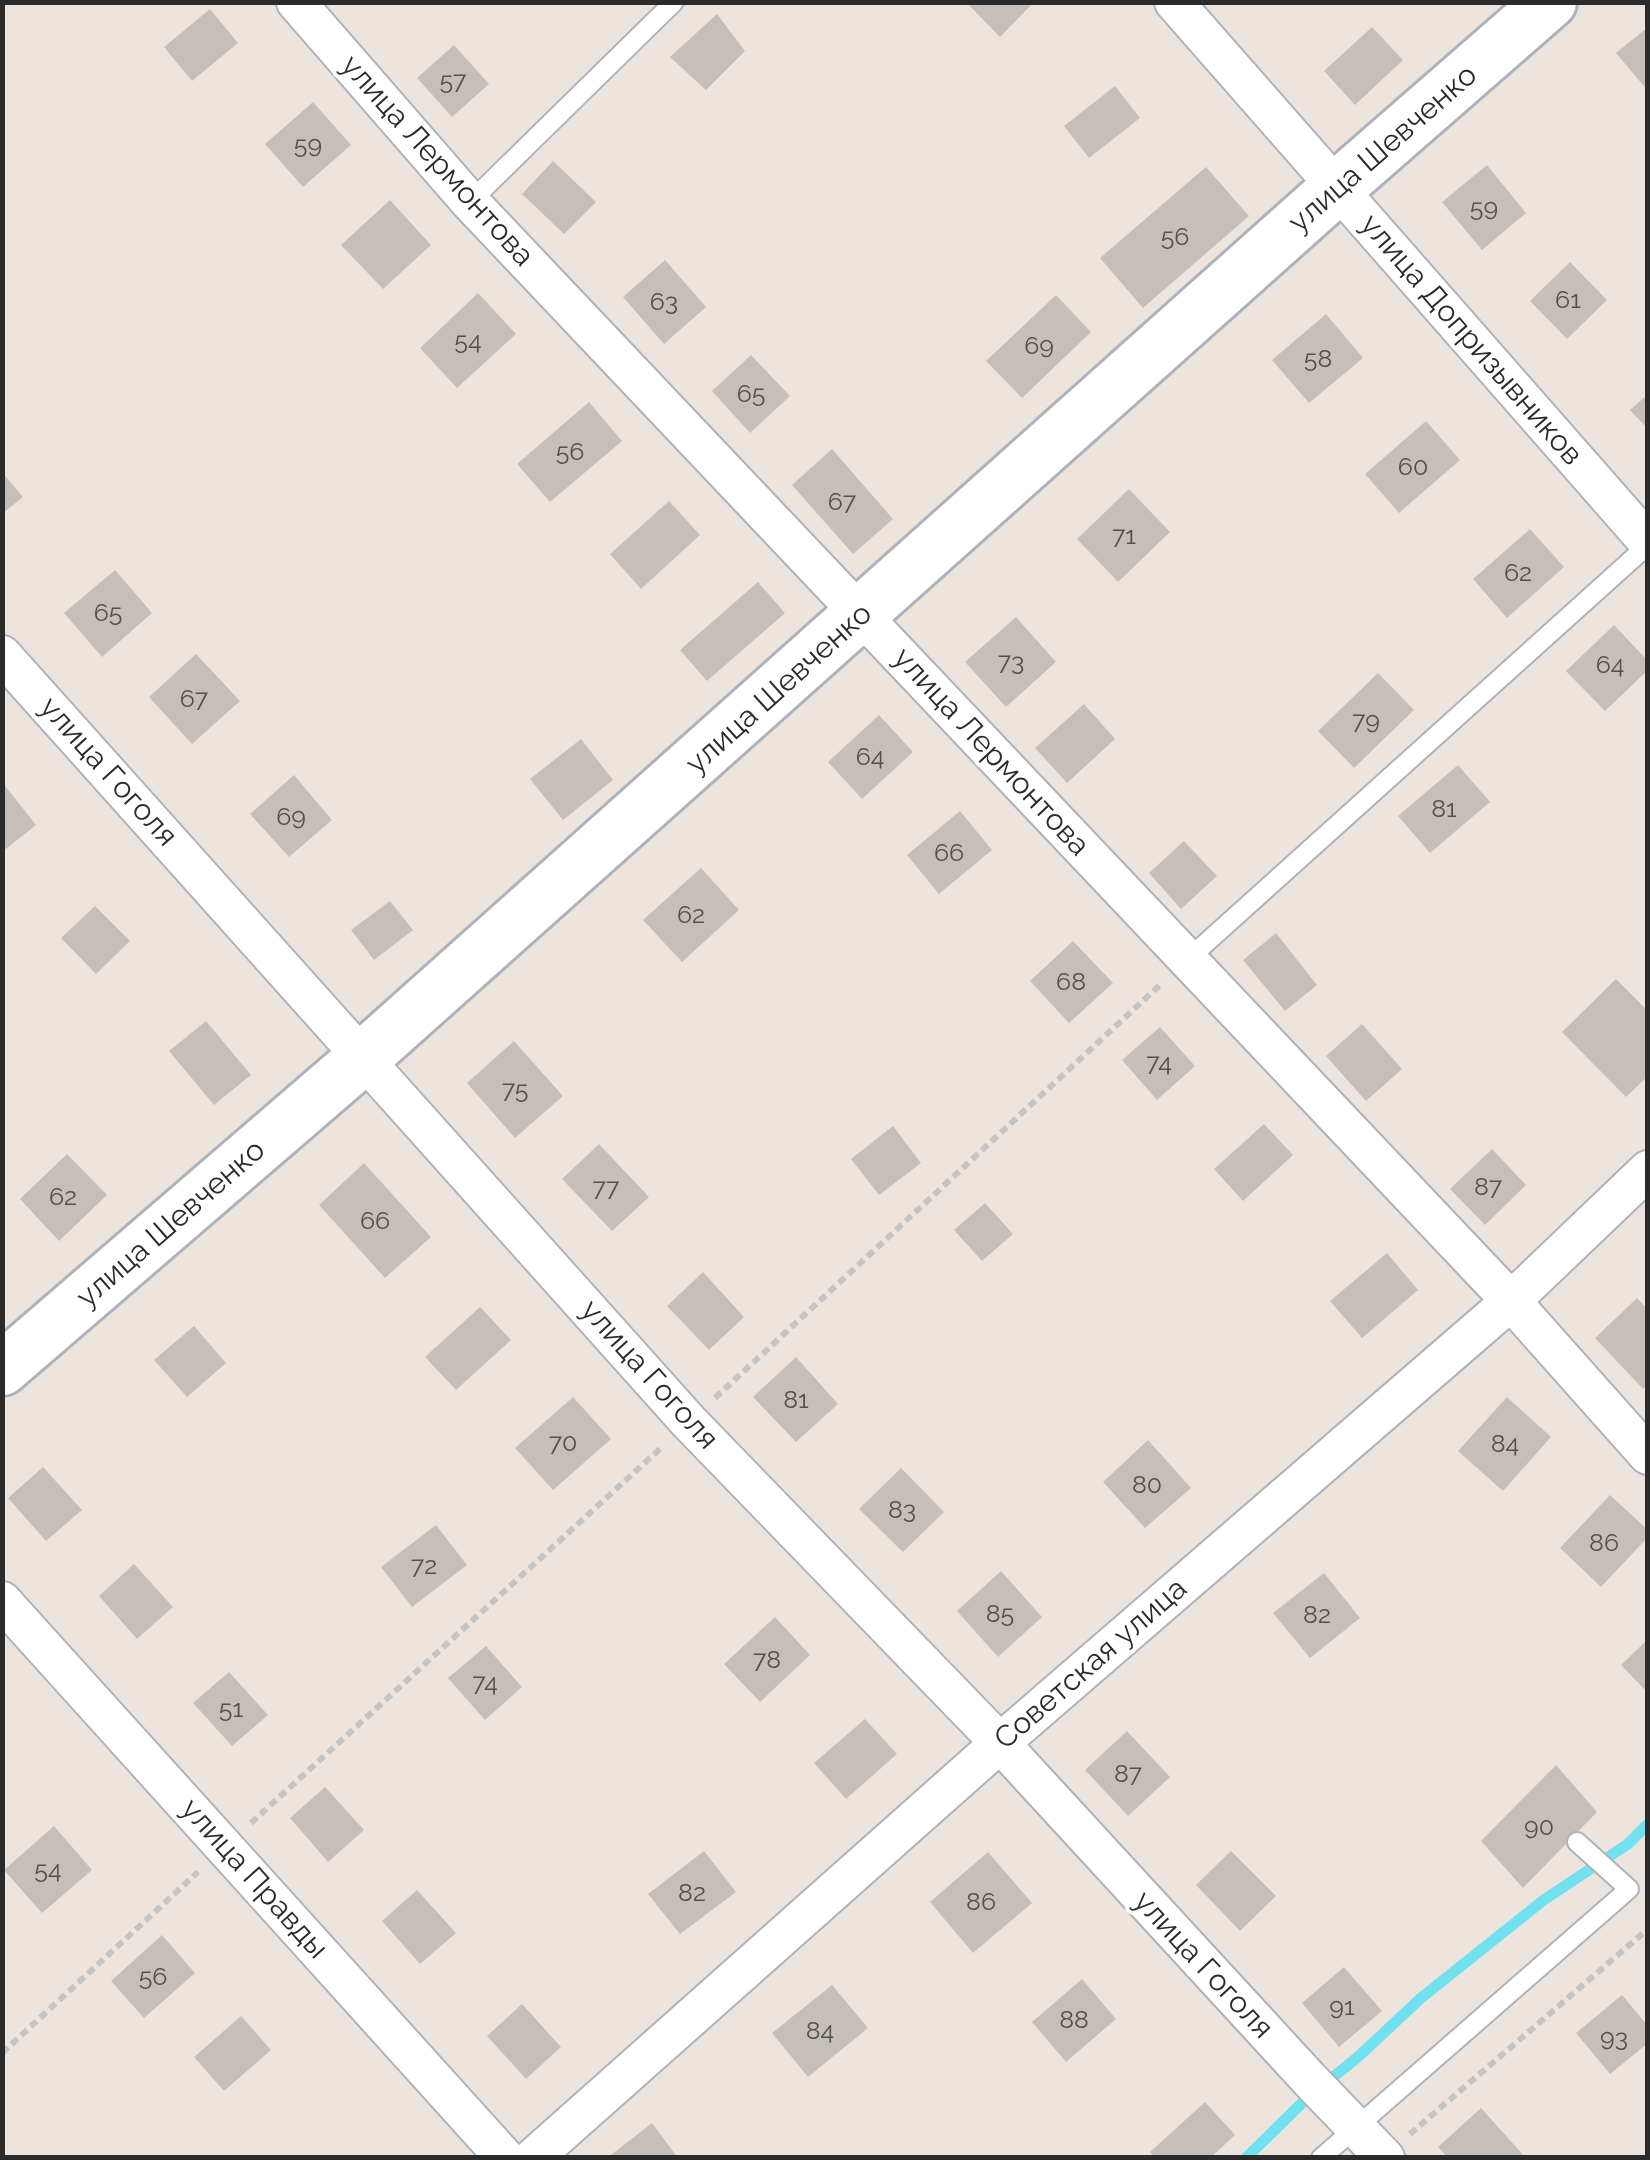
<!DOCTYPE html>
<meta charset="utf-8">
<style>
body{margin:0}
#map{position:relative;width:1650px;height:2160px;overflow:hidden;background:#ede4de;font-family:Raleway,sans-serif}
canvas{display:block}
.frame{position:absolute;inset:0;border:5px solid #2b2b2b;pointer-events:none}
</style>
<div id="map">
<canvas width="1650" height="2160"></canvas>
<div class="frame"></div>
</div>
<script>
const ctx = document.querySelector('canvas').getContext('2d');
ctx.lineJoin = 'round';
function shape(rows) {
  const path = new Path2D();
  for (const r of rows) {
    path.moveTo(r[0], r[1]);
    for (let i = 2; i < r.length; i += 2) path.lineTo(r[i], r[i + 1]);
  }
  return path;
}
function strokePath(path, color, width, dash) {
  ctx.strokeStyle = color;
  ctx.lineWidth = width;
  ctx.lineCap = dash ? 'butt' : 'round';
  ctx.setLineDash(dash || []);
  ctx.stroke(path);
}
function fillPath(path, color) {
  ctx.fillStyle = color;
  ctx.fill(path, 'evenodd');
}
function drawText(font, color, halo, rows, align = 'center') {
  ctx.font = font + ' Raleway,sans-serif';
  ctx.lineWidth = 8;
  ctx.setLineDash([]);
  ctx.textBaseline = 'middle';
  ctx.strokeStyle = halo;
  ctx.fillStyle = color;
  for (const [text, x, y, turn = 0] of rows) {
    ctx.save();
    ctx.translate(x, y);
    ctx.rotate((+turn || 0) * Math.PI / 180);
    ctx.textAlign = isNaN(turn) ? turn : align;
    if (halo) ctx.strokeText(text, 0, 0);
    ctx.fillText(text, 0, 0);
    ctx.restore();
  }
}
strokePath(shape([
 [1246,2158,1304,2101,1359,2056,1421,1998,1545,1899,1628,1844,1648,1824]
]), '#71e0ef', 11);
fillPath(shape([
 [966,2,1034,2,1000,37],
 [210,9,238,43,192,81,164,47],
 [717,14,745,51,706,90,670,57],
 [1372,27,1403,60,1355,105,1324,71],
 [1648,27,1648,91,1616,53],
 [454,45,489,84,452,117,417,78],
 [1115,86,1140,118,1089,158,1064,126],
 [313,102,351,145,303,187,265,144],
 [553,161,596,202,564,234,522,194],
 [1487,165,1526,213,1482,250,1442,202],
 [1206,167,1249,216,1143,308,1100,258],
 [390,200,431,245,383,289,341,245],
 [665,260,706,307,664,344,623,297],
 [1570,262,1607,300,1567,339,1530,301],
 [478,293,516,334,457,388,420,348],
 [1056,295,1091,332,1022,398,986,361],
 [1326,314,1363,358,1309,403,1272,360],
 [751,355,790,396,750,433,712,391],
 [1648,394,1648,429,1630,410],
 [589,402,622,441,550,502,517,464],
 [1426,421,1460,460,1399,513,1365,474],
 [832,449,893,519,853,554,792,485],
 [2,472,23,497,2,514],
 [1129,489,1170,532,1118,582,1077,539],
 [669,501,700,535,641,589,610,554],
 [1530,529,1564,567,1507,618,1473,579],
 [115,570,152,613,102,657,64,613],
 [758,582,785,613,707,681,680,650],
 [1016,617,1056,662,1006,707,965,662],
 [1614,625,1648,661,1648,670,1605,711,1566,671],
 [196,654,240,701,192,744,149,697],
 [1378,673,1414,710,1354,768,1318,731],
 [1084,704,1115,739,1067,783,1035,748],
 [879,715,913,752,862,799,828,762],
 [581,739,613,780,563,820,530,779],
 [1458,765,1490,802,1430,853,1398,816],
 [294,775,332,820,289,857,250,814],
 [2,782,36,825,2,852],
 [960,811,992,850,939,894,907,855],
 [1184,841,1217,876,1181,909,1149,873],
 [701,868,739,910,682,962,643,920],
 [390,901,413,930,374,960,351,930],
 [95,906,130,941,96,974,61,938],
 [1276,933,1317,985,1285,1011,1243,960],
 [1073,941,1113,983,1069,1023,1030,981],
 [1616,979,1648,1011,1648,1076,1626,1097,1562,1032],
 [206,1021,251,1075,214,1105,169,1051],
 [1362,1024,1402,1069,1366,1101,1326,1056],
 [1160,1027,1195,1066,1157,1100,1122,1060],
 [514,1041,563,1096,515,1138,467,1083],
 [1264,1124,1293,1155,1243,1201,1214,1169],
 [893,1126,921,1163,879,1195,851,1159],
 [599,1144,649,1197,612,1231,562,1179],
 [1492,1149,1526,1185,1485,1225,1450,1189],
 [67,1154,107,1195,59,1241,20,1199],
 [364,1163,431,1237,385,1278,319,1205],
 [985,1203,1013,1234,982,1261,954,1230],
 [1387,1253,1418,1290,1362,1338,1330,1301],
 [703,1272,744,1317,709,1350,667,1306],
 [1637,1298,1648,1310,1648,1384,1643,1389,1595,1338],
 [480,1307,511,1340,456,1390,425,1357],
 [194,1326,226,1363,187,1397,154,1360],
 [796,1357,838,1404,796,1442,753,1397],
 [573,1397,611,1439,553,1490,515,1448],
 [1507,1397,1551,1437,1503,1491,1458,1451],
 [1148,1440,1191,1488,1145,1528,1103,1482],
 [43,1467,82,1510,46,1541,8,1498],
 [901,1468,944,1512,903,1552,859,1509],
 [1610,1495,1648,1530,1648,1537,1601,1587,1560,1548],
 [436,1525,467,1565,412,1607,381,1567],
 [134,1564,173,1607,137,1639,99,1596],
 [1001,1571,1042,1617,998,1657,957,1611],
 [1324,1573,1360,1618,1310,1658,1273,1613],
 [775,1617,810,1655,760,1702,724,1664],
 [1648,1639,1648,1693,1621,1665],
 [486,1646,522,1687,485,1720,448,1678],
 [229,1672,268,1715,232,1746,193,1703],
 [865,1719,897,1754,846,1799,814,1763],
 [1127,1731,1170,1777,1128,1816,1085,1770],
 [1556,1765,1597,1812,1523,1888,1481,1841],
 [325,1787,364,1830,328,1862,290,1818],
 [54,1826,92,1870,42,1913,4,1870],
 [704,1851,736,1892,680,1934,648,1894],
 [1231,1851,1276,1896,1240,1931,1196,1885],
 [988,1852,1032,1903,973,1953,930,1902],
 [417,1890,456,1933,420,1964,382,1921],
 [162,1935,195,1973,144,2018,111,1981],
 [1344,1967,1382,2011,1339,2047,1302,2003],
 [1082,1979,1116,2019,1066,2062,1032,2022],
 [832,1985,868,2028,808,2077,772,2033],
 [1622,1995,1648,2026,1648,2043,1610,2074,1576,2033],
 [522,2004,561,2047,526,2079,487,2036],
 [241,2016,271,2050,224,2091,194,2057],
 [1205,2102,1235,2135,1210,2158,1155,2158,1150,2152],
 [1481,2108,1526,2158,1448,2158,1438,2147],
 [652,2123,678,2158,607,2158]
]), '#c6bfb9');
const lane = shape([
 [470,202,674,2],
 [1187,960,1648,545],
 [1321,2158,1629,1889,1577,1842]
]);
const street = shape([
 [296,2,470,202,1511,1301,1648,1455],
 [1174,2,1648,542],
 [2,655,689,1422,1000,1743,1310,2080,1385,2158],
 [2,1601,505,2158],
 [533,2158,1000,1743,1511,1301,1648,1170]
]);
const secondary = shape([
 [2,1369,364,1057,1338,187,1550,2]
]);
strokePath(lane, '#aeb3bb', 22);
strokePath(street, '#aeb3bb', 42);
strokePath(secondary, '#aeb3bb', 58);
strokePath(shape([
 [715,1398,1161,984],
 [251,1823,662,1447],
 [2,2053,198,1872],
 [1410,2134,1648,1929]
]), '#c4c4c4', 6, [8, 5]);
strokePath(lane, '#fff', 18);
strokePath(street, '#fff', 38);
strokePath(secondary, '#fff', 52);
drawText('25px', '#52504e', null, [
 ["57",453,81],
 ["59",308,145],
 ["59",1484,208],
 ["56",1175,237],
 ["61",1568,300],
 ["63",664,302],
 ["54",468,341],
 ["69",1039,346],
 ["58",1318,359],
 ["65",751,394],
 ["56",570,452],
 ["60",1413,467],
 ["67",842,502],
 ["71",1124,536],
 ["62",1518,573],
 ["65",108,613],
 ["73",1011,662],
 ["64",1610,665],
 ["67",194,699],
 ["79",1366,721],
 ["64",870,757],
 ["81",1444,809],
 ["69",291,817],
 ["66",949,853],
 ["62",691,915],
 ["68",1071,982],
 ["74",1159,1063],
 ["75",515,1090],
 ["87",1488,1187],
 ["77",606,1188],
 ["62",63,1197],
 ["66",375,1221],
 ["81",796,1400],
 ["70",563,1443],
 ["84",1505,1444],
 ["80",1147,1485],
 ["83",902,1510],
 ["86",1604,1543],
 ["72",424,1566],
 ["85",1000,1614],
 ["82",1317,1615],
 ["78",767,1660],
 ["74",485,1683],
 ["51",231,1709],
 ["87",1128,1774],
 ["90",1539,1827],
 ["54",48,1870],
 ["82",692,1893],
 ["86",981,1902],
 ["56",153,1977],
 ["91",1342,2007],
 ["88",1074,2020],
 ["84",820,2031],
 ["93",1614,2038]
]);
drawText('30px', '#2b2b2b', '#fff', [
 ["улица Шевченко",1383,149,-41],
 ["улица Лермонтова",437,161,48],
 ["улица Допризывников",1471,340,49],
 ["улица Шевченко",779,689,-42],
 ["улица Лермонтова",991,752,47],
 ["улица Гоголя",108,772,48],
 ["улица Шевченко",171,1224,-41],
 ["улица Гоголя",649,1375,48],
 ["Советская улица",1091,1664,-41],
 ["улица Правды",254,1879,48],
 ["улица Гоголя",1203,1965,47]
]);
</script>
